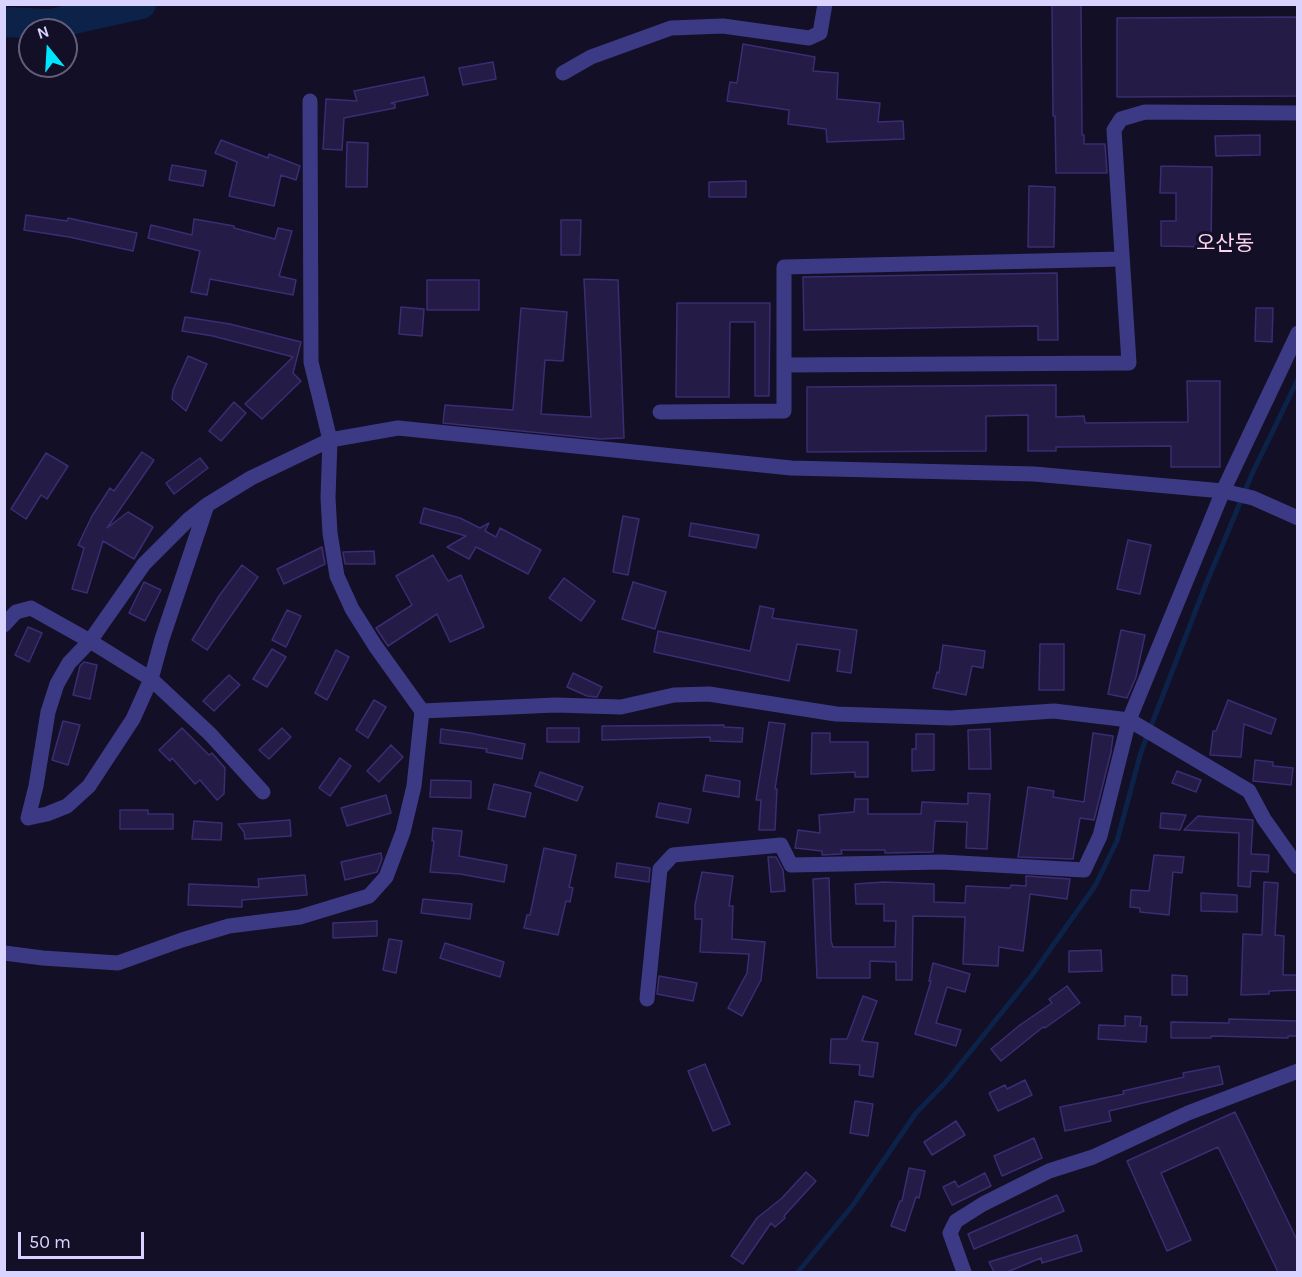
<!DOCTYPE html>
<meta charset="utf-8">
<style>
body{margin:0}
#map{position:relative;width:1302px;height:1277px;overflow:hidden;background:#130f26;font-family:Karla,sans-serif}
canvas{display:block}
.frame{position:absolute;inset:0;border:6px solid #d9d4ff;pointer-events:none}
.north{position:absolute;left:18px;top:18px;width:60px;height:60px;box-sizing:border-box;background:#130f26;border:2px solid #625e7d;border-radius:50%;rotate:342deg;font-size:16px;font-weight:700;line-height:24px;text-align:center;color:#d9d4ff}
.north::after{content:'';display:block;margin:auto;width:21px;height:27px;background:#00e5ff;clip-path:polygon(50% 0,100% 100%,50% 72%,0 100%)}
.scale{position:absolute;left:18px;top:1232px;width:126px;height:27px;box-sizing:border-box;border:3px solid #d9d4ff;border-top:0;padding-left:8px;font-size:18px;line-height:21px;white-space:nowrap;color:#d9d4ff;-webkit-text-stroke:4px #130f26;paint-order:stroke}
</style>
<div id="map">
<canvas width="1302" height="1277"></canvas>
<div class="frame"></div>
<div class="north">N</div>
<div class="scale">50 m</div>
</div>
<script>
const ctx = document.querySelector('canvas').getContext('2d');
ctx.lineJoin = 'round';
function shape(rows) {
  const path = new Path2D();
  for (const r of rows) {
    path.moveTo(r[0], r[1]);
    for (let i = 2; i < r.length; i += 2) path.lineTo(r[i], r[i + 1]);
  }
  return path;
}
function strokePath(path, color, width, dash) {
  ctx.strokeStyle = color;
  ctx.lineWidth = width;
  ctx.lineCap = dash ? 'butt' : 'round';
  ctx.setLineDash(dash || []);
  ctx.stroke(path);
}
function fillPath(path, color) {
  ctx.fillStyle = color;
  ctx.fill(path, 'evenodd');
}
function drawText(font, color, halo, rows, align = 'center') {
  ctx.font = font + ' Karla,"Noto Sans KR",sans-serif';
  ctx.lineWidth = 6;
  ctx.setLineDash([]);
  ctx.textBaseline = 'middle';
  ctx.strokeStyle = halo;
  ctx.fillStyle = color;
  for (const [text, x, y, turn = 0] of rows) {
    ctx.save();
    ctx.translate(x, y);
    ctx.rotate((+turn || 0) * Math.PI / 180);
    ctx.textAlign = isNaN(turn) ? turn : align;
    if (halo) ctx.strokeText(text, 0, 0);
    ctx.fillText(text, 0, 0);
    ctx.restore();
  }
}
strokePath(shape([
 [798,1272,853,1205,916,1113,945,1083,1032,975,1095,886,1117,841,1141,752,1204,589,1252,474,1298,379]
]), '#0c2248', 5);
strokePath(shape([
 [4,22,51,24,141,4]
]), '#0c2248', 30);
const building = shape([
 [1052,4,1081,4,1082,135,1084,135,1084,144,1105,144,1107,173,1056,173,1055,116,1053,116,1052,4],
 [1298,17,1298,96,1117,97,1117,18,1298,17],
 [743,44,815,57,813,71,838,73,837,99,880,103,878,122,903,121,904,139,827,142,826,129,788,124,789,110,727,101,730,82,737,83,743,44],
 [493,62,496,79,463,85,459,68,493,62],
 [424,77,428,95,391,103,395,104,395,108,344,118,342,150,323,149,326,99,357,101,354,91,424,77],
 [1260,135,1260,155,1216,156,1215,136,1260,135],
 [221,140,268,158,269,154,300,166,296,180,281,175,274,206,229,196,237,162,215,153,221,140],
 [347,142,368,143,367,187,346,187,347,142],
 [172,165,206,171,203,186,169,180,172,165],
 [1161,166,1212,167,1211,247,1161,246,1161,221,1176,221,1176,193,1160,193,1161,166],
 [746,181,746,197,709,197,709,182,746,181],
 [1029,186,1055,187,1054,247,1028,247,1029,186],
 [26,215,67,221,68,218,137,233,133,251,69,237,24,230,26,215],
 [194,219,234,226,234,228,275,239,278,228,292,231,279,276,296,280,293,295,210,279,207,295,191,292,200,251,148,238,151,225,192,235,194,219],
 [561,220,581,220,580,255,561,255,561,220],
 [1057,273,1058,340,1038,340,1038,326,804,330,803,277,1057,273],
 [584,279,618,280,624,438,600,439,443,423,445,405,513,410,521,308,567,312,563,361,545,360,541,414,591,417,584,279],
 [427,280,479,280,479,310,427,310,427,280],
 [677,303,770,303,769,396,755,396,755,322,730,322,729,397,676,397,677,303],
 [401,307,424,309,422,336,399,334,401,307],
 [1256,308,1273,308,1272,342,1255,341,1256,308],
 [185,317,230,324,301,342,293,373,301,381,262,419,245,404,293,357,213,336,182,331,185,317],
 [188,356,207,364,186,411,172,399,173,390,188,356],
 [1187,381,1220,381,1220,467,1171,467,1171,446,1056,447,1056,451,1028,451,1028,415,986,416,986,451,807,452,807,387,1056,385,1056,417,1084,416,1085,423,1188,422,1187,381],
 [234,402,246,413,221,441,209,431,234,402],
 [142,452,154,460,107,528,128,512,153,527,134,559,103,541,87,593,72,589,84,548,78,545,92,516,110,488,114,491,142,452],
 [46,453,68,466,47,499,41,495,26,519,11,509,46,453],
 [200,458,208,468,174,494,166,483,200,458],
 [424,508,460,518,480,528,489,523,485,531,496,537,500,528,541,550,528,574,476,547,469,559,447,547,466,536,420,523,424,508],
 [623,516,639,519,628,575,613,572,623,516],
 [691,523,759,535,756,548,689,536,691,523],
 [1128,540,1151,545,1140,594,1117,589,1128,540],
 [322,547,325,564,284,584,277,569,322,547],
 [374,551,375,564,345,564,343,552,374,551],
 [433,555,448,581,461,575,484,627,450,642,437,614,388,646,376,628,412,605,396,576,433,555],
 [242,565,258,577,207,650,192,640,219,596,242,565],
 [564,578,595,601,581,621,549,598,564,578],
 [144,582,161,590,145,621,129,613,144,582],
 [633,582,666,592,655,629,622,619,633,582],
 [760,606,774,609,772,618,857,630,851,673,837,671,840,650,797,644,789,681,654,652,658,631,750,651,760,606],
 [287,610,301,616,286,647,272,640,287,610],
 [28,627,42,633,29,662,15,655,28,627],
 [1121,630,1145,635,1136,677,1127,698,1108,694,1121,630],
 [1040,644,1064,644,1064,690,1039,690,1040,644],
 [943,645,985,651,983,668,972,666,966,695,933,688,937,672,939,673,943,645],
 [272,649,286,657,267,687,253,679,272,649],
 [336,650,349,657,327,700,315,693,336,650],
 [84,662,97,665,90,699,73,695,80,666,84,662],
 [573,673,602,687,597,697,587,696,567,687,573,673],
 [229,675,240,685,214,711,203,701,229,675],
 [374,700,386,707,368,738,356,730,374,700],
 [1228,700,1276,719,1271,734,1244,724,1241,757,1210,755,1213,731,1216,731,1228,700],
 [63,721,80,725,68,765,52,760,63,721],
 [769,722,785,724,775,789,777,789,775,830,759,830,761,800,756,800,769,722],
 [724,725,724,727,743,728,742,742,710,741,710,737,602,740,602,726,724,725],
 [182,728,209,755,212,753,225,768,224,794,217,800,200,780,195,784,172,758,170,761,159,750,182,728],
 [282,728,291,737,269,759,259,750,282,728],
 [547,728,579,728,579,742,547,742,547,728],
 [441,729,470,733,525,744,522,759,486,752,487,749,440,743,441,729],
 [990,729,991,769,969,769,968,730,990,729],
 [812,733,830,733,830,742,868,742,868,777,855,777,855,772,811,774,812,733],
 [1093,733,1113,736,1111,752,1094,820,1080,818,1073,859,1018,857,1028,787,1054,791,1053,797,1084,802,1093,733],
 [916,734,934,734,934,770,912,771,912,749,916,749,916,734],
 [391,745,403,757,379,782,367,771,391,745],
 [340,758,351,766,330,796,319,788,340,758],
 [1255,760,1273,762,1273,766,1293,768,1291,785,1253,781,1255,760],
 [1177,771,1201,780,1196,792,1172,783,1177,771],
 [540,772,583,787,577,801,535,786,540,772],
 [706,775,740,781,739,797,703,791,706,775],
 [431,780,471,781,471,798,430,797,431,780],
 [494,784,531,793,525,817,488,809,494,784],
 [968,793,990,794,987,849,966,848,967,822,935,821,933,852,885,853,885,850,841,850,842,854,822,855,822,851,795,848,798,830,820,833,819,815,854,812,855,799,868,799,868,814,921,814,922,802,968,804,968,793],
 [386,795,391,813,347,826,341,808,386,795],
 [659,803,691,809,688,823,656,817,659,803],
 [120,810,148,810,148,814,173,814,173,829,120,829,120,810],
 [1161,813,1186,815,1180,830,1160,828,1161,813],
 [1198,816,1253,820,1251,854,1269,855,1268,872,1251,871,1250,887,1238,886,1239,833,1184,830,1198,816],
 [290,820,291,836,245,839,244,832,238,824,290,820],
 [194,821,222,823,221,840,192,839,194,821],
 [433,828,462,831,459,856,507,865,504,882,460,874,430,872,434,841,432,841,433,828],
 [544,848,576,855,569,887,573,888,570,902,566,901,558,935,524,928,527,915,530,915,544,848],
 [381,853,382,859,377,872,345,880,341,862,381,853],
 [1154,855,1184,857,1182,873,1173,872,1169,915,1140,912,1140,908,1130,907,1131,890,1149,891,1154,855],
 [768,857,776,857,783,870,785,891,771,892,768,857],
 [617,863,650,868,649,882,615,877,617,863],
 [702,872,733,876,729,906,733,906,732,939,765,942,761,980,742,1016,728,1008,747,973,749,954,700,952,702,919,695,919,695,905,702,872],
 [305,875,307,895,242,900,242,907,188,905,189,884,259,887,258,879,305,875],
 [1026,876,1070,879,1067,899,1030,894,1023,951,999,947,998,966,963,964,965,917,913,916,912,980,896,980,896,962,870,961,870,978,817,978,813,879,829,878,831,941,833,947,895,947,896,921,884,921,884,904,856,904,855,884,884,882,934,884,934,902,965,903,966,886,1010,888,1011,885,1026,886,1026,876],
 [1264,882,1278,883,1275,935,1284,936,1283,975,1298,975,1298,990,1269,991,1269,994,1241,995,1243,934,1262,935,1264,882],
 [1201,893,1237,895,1237,912,1201,911,1201,893],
 [423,899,472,904,470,919,421,913,423,899],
 [377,921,377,936,333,938,333,923,377,921],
 [389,939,402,941,396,973,383,970,389,939],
 [445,943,504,962,500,977,440,958,445,943],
 [1101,950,1102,971,1069,972,1069,951,1101,950],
 [933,963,970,974,965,992,947,987,936,1023,961,1030,956,1046,915,1034,931,981,929,981,933,963],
 [1172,975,1187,976,1187,995,1172,995,1172,975],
 [659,976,697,983,693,1001,657,994,659,976],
 [1067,986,1080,1003,1045,1028,1043,1027,1001,1061,991,1049,1020,1025,1052,1003,1049,999,1067,986],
 [863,996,877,1001,862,1041,878,1043,873,1077,859,1075,860,1065,830,1063,831,1039,847,1039,863,996],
 [1125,1016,1141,1017,1140,1026,1147,1026,1146,1042,1098,1039,1099,1025,1125,1026,1125,1016],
 [1229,1019,1298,1021,1298,1036,1288,1036,1288,1038,1211,1036,1211,1038,1171,1038,1171,1022,1229,1023,1229,1019],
 [705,1064,730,1124,713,1131,688,1071,705,1064],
 [1219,1066,1223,1084,1109,1111,1111,1121,1065,1131,1060,1107,1124,1094,1123,1091,1184,1077,1183,1073,1219,1066],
 [1025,1080,1032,1095,998,1111,989,1093,1005,1085,1007,1089,1025,1080],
 [855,1101,873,1104,868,1136,850,1133,855,1101],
 [1235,1112,1298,1242,1298,1272,1278,1272,1218,1147,1161,1173,1191,1240,1167,1251,1127,1161,1235,1112],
 [956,1121,965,1135,932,1155,924,1142,956,1121],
 [1034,1138,1042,1158,1002,1176,994,1156,1034,1138],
 [909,1168,925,1171,919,1198,916,1197,905,1231,891,1226,900,1201,902,1201,909,1168],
 [806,1172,816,1181,784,1216,785,1218,775,1227,771,1223,743,1264,731,1256,757,1218,782,1198,806,1172],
 [985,1173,991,1186,952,1205,943,1187,955,1181,958,1187,985,1173],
 [1057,1195,1064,1211,974,1249,968,1234,1057,1195],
 [1077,1235,1082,1251,1042,1263,1041,1258,1007,1272,994,1272,989,1262,1077,1235]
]);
fillPath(building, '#241b47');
strokePath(building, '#3b2d73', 1.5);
strokePath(shape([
 [563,73,591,57,671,28,723,26,809,38,820,33,825,4],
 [310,101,311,362,330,440,328,498,330,533,337,576,352,609,376,647,422,711,555,705,621,707,674,695,709,694,836,714,951,718,1054,711,1129,720,1249,791,1264,819,1298,867],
 [785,365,1129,363,1114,130,1121,119,1145,112,1298,113],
 [660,412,784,411,784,267,1122,259],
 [207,505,162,639,151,679,133,719,89,786,67,806,47,814,28,818,36,786,48,712,57,684,69,663,90,641,144,564,188,520,207,505,251,478,330,440,398,428,791,468,1034,474,1223,491,1298,333],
 [4,625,16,612,31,608,90,641,151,679,210,734,263,792],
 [4,953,43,958,118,963,182,940,229,926,300,917,369,896,386,877,403,832,414,786,422,711],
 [647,999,660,869,673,855,781,845,791,865,942,862,1084,870,1100,836,1129,720],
 [964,1272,950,1233,956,1221,983,1204,1049,1171,1093,1157,1188,1113,1298,1071]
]), '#3d3a85', 15);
strokePath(shape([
 [1129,720,1223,491,1253,498,1298,518]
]), '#3d3a85', 15);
drawText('21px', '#ffd6f0', '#130f26', [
 ["오산동",1225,244]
]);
</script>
